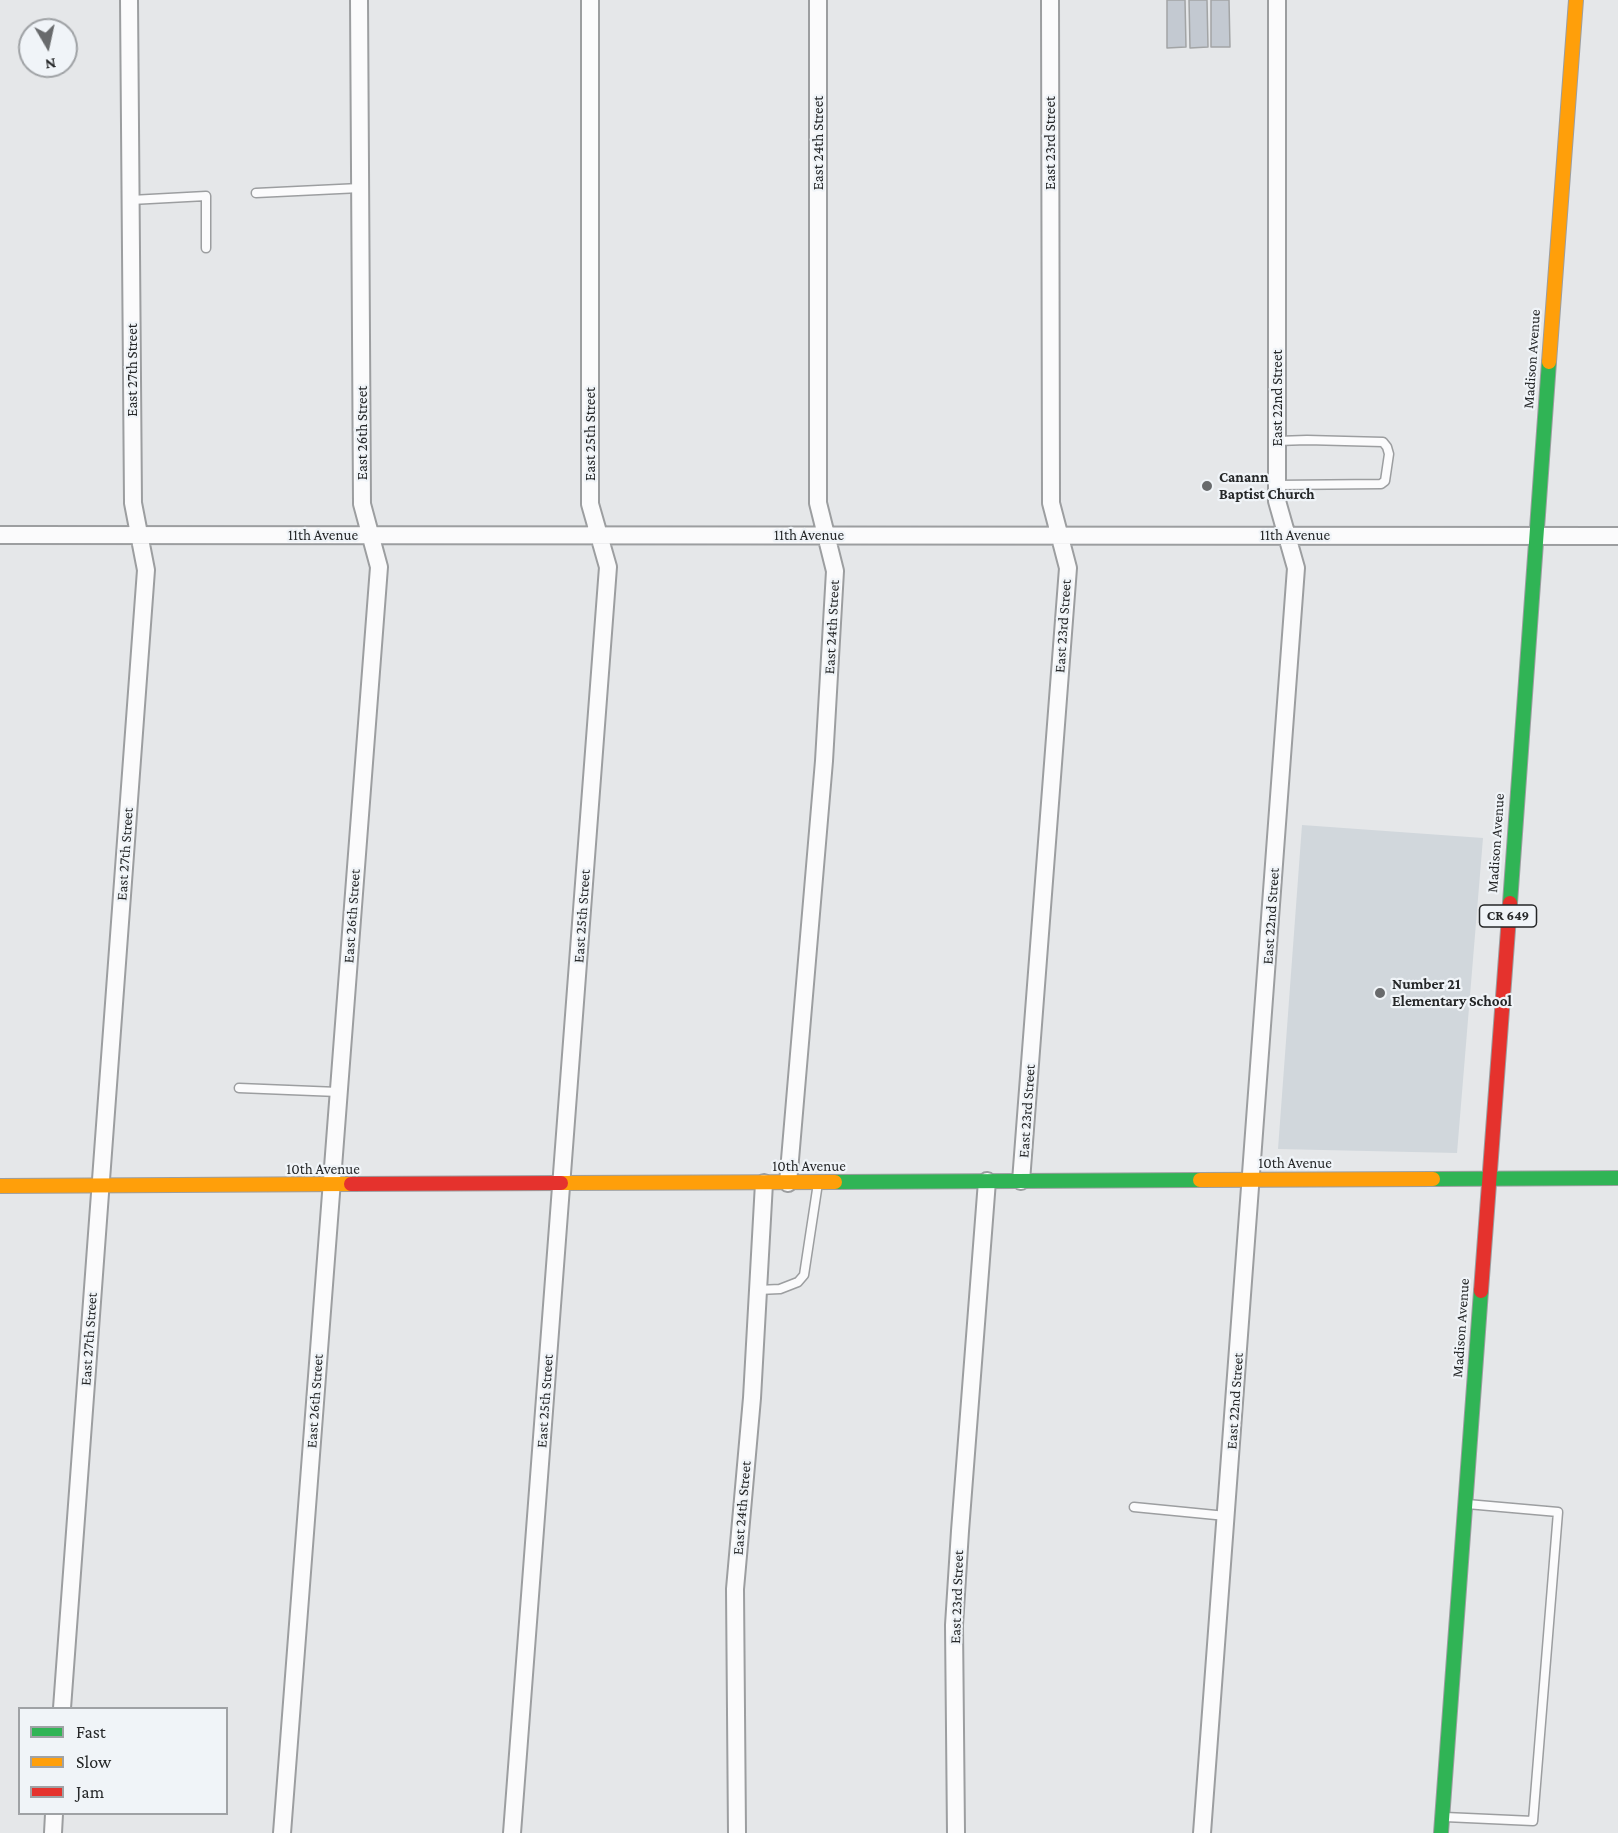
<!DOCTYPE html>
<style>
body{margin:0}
#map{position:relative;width:1618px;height:1833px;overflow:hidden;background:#e5e7e9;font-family:"Crimson Pro",serif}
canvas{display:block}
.legend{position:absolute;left:18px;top:1707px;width:210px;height:108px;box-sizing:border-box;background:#f0f4f8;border:2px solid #9fa2a5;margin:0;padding:8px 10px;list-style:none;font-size:18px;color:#252728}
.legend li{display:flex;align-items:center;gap:12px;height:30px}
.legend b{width:30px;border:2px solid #9fa2a5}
.north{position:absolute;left:18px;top:18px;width:60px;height:60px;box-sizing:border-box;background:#f0f4f8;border:2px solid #9fa2a5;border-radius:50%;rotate:171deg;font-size:16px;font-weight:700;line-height:24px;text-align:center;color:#252728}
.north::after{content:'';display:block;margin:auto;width:21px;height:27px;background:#686a6c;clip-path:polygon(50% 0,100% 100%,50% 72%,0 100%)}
</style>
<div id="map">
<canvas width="1618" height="1833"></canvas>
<ul class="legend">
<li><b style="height:8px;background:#30b455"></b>Fast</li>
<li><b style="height:8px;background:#ff9f0a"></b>Slow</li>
<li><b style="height:8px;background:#e5322d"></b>Jam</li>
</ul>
<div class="north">N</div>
</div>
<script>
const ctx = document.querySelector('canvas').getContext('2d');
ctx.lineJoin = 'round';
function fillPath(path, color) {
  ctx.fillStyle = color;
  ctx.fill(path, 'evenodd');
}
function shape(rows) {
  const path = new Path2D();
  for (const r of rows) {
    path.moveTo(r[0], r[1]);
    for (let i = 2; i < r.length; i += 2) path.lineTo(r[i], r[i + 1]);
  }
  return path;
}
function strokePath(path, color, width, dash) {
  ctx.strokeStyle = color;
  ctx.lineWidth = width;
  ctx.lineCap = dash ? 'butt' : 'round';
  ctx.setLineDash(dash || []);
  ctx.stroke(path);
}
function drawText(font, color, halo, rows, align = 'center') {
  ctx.font = font + ' "Crimson Pro",serif';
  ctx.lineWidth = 4.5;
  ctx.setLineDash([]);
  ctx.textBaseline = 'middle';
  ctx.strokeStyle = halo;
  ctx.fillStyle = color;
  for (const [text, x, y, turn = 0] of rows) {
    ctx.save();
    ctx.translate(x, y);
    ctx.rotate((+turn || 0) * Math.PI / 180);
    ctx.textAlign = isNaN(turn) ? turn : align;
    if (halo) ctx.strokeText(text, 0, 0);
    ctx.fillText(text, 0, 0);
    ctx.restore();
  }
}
fillPath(shape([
 [1302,825,1483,838,1457,1153,1278,1149]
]), '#d1d7dc');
const building = shape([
 [1167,0,1185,0,1186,47,1167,48,1167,0],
 [1189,0,1207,0,1208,47,1190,48,1189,0],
 [1211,0,1229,0,1230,47,1211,47,1211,0]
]);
fillPath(building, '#c3c9d1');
strokePath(building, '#a2a4a5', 1.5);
const lane = shape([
 [256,193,360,188],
 [131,200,206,196,206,248],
 [1277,441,1307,440,1383,442,1387,447,1389,454,1385,481,1381,484,1277,485],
 [239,1088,338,1092],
 [758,1290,780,1289,798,1282,804,1275,818,1183],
 [1134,1507,1226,1516],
 [1445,1817,1533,1821,1558,1512,1467,1504]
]);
const street = shape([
 [0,535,1618,536],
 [1021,1181,1068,568,1051,503,1050,0],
 [788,1183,824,761,835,571,818,503,818,0],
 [62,1708,146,570,133,503,129,0],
 [53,1833,54,1814],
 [282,1833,379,567,362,504,359,0],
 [512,1833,608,567,590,504,590,0],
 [737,1833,735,1589,752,1398,764,1183],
 [956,1833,954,1625,960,1531,987,1181],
 [1202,1833,1296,568,1277,501,1277,0]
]);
const fast = shape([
 [1510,903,1549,362],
 [1433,1179,1618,1178],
 [835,1182,1200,1180],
 [1441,1833,1481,1291]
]);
const slow = shape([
 [1549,362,1576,0],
 [1200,1180,1433,1179],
 [561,1183,835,1182],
 [0,1186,351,1184]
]);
const jam = shape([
 [351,1184,561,1183],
 [1481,1291,1510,903]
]);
strokePath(lane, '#9c9ea0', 11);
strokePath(street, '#9c9ea0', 20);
strokePath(fast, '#9c9ea0', 16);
strokePath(slow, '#9c9ea0', 16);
strokePath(jam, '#9c9ea0', 16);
strokePath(lane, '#fbfbfc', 8);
strokePath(street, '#fbfbfc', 16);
strokePath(fast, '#30b455', 14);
strokePath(slow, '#ff9f0a', 14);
strokePath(jam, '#e5322d', 14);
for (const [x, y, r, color] of [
 [1207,486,6,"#686a6c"],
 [1380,993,6,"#686a6c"]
]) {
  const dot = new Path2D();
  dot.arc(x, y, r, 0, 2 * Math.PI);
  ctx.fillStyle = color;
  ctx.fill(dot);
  strokePath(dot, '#f0f4f8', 2);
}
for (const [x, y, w] of [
 [1508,916,57]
]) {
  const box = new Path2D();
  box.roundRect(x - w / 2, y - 11, w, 22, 4.5);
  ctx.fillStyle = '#f0f4f8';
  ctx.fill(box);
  strokePath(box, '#252728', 1.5);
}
drawText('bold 14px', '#252728', null, [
 ["CR 649",1508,916]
]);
drawText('15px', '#252728', '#f0f4f8', [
 ["East 24th Street",818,143,-90],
 ["East 23rd Street",1050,143,-90],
 ["Madison Avenue",1532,359,-86],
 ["East 27th Street",132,370,-90],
 ["East 22nd Street",1277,398,-90],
 ["East 26th Street",362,433,-90],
 ["East 25th Street",590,434,-90],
 ["11th Avenue",323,535],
 ["11th Avenue",809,535],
 ["11th Avenue",1295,535],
 ["East 23rd Street",1063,626,-86],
 ["East 24th Street",832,627,-87],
 ["Madison Avenue",1496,843,-86],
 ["East 27th Street",125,854,-86],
 ["East 26th Street",352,916,-86],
 ["East 25th Street",582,916,-86],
 ["East 22nd Street",1271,916,-86],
 ["East 23rd Street",1027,1111,-86],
 ["10th Avenue",1295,1163],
 ["10th Avenue",809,1166],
 ["10th Avenue",323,1169],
 ["Madison Avenue",1461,1328,-86],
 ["East 27th Street",89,1339,-86],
 ["East 26th Street",315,1401,-86],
 ["East 25th Street",545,1401,-86],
 ["East 22nd Street",1235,1401,-86],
 ["East 24th Street",742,1508,-85],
 ["East 23rd Street",957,1597,-88]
]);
drawText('bold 15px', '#252728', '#f0f4f8', [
 ["Canann",1219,477],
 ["Baptist Church",1219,494],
 ["Number 21",1392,984],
 ["Elementary School",1392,1001]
], 'left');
</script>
